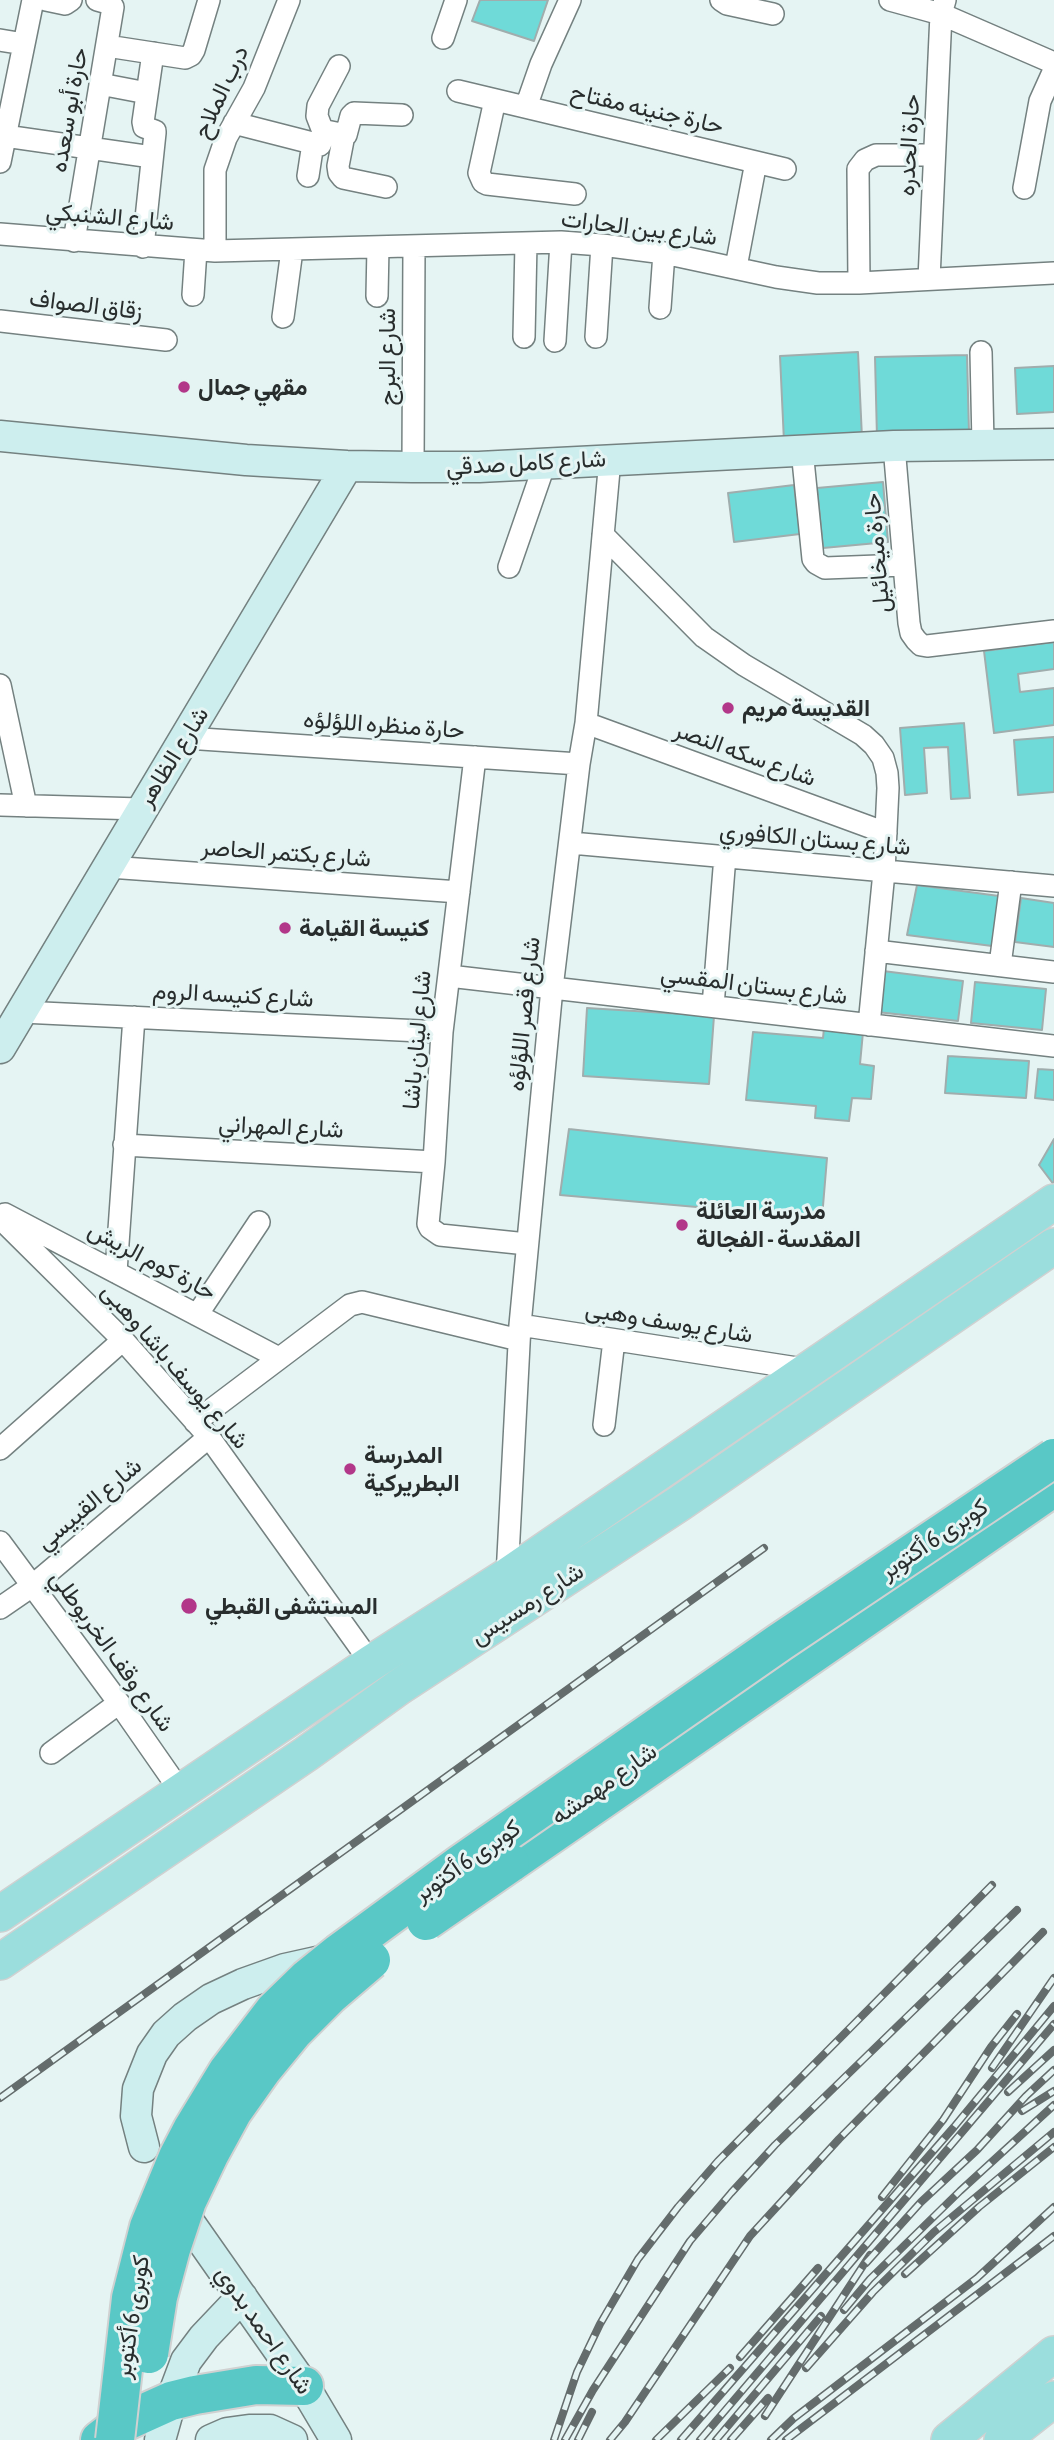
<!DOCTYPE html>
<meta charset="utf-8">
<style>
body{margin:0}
canvas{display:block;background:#e5f4f3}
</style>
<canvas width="1054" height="2440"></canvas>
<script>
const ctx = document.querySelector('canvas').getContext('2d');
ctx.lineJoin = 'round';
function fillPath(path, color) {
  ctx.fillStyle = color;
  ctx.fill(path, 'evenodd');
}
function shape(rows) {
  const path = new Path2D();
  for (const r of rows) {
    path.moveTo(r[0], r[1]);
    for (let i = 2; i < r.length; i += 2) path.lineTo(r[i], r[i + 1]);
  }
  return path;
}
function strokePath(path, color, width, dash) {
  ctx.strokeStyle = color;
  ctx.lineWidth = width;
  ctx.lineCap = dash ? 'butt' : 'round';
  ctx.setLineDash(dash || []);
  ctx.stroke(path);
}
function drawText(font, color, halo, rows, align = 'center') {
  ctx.font = font + ' "Asap Condensed",Vazirmatn,sans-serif';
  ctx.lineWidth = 6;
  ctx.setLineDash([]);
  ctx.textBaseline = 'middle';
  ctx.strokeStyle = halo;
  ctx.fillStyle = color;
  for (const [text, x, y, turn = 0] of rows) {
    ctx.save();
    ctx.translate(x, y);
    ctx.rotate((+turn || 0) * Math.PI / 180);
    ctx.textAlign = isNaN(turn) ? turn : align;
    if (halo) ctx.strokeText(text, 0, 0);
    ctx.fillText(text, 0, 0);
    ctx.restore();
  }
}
const building = shape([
 [480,0,548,0,534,41,472,21,480,0],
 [858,352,862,438,784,442,780,356,858,352],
 [967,355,969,433,877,438,875,357,967,355],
 [1054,366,1054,412,1017,414,1015,368,1054,366],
 [883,482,888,542,823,548,817,488,883,482],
 [794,485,800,534,734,542,728,493,794,485],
 [1054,642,1054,669,1018,674,1020,692,1054,688,1054,725,994,733,984,651,1054,642],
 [964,723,970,798,951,799,948,747,924,748,927,793,905,795,900,728,964,723],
 [1054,737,1054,792,1018,795,1014,740,1054,737],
 [917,885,999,896,992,946,907,935,917,885],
 [1021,898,1054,903,1054,947,1015,942,1021,898],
 [883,971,963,981,958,1021,877,1012,883,971],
 [975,982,1046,989,1042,1030,971,1023,975,982],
 [587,1008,714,1016,709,1084,583,1076,587,1008],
 [824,1028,863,1032,860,1064,874,1066,871,1099,852,1098,849,1121,815,1118,816,1106,746,1100,753,1032,823,1038,824,1028],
 [948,1056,1029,1061,1026,1098,945,1093,948,1056],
 [1038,1069,1054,1070,1054,1100,1035,1098,1038,1069],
 [569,1129,827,1158,822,1218,560,1195,569,1129],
 [1054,1139,1054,1185,1039,1165,1054,1139]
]);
fillPath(building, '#6fdad8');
strokePath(building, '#a0adad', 2);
const street = shape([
 [46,0,65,4,71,0],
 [721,0,727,4,773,14],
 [890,0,941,14,1054,63],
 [443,38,456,0],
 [0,40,24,44],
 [107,46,185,58,191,55,194,50,209,0],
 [100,84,147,93],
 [458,91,785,169],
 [495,100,479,173,483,182,487,184,575,194],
 [526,107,541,64,570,0],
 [234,123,320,145,326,131,346,135,351,116,354,113,402,115],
 [324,134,317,116,318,106,339,66],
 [344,135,338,166,339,173,343,178,386,187],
 [5,136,152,157],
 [0,162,33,0],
 [308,176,313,143],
 [1024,188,1040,101,1054,70],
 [0,234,215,251,561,242,602,245,664,253,776,277,818,283,859,283,1054,273],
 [74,241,113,7,111,4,97,0],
 [143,247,155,133,155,131,144,127,143,122,153,53],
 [215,251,215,170,226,138,254,88,289,0],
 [736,267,756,162],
 [929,279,941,14,945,0],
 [859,283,858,169,865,160,876,155,934,155],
 [193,295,196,250],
 [377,296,378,247],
 [660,308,664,253],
 [283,317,292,250],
 [0,321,166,340],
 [524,337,526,243],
 [596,337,602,245],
 [555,341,561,242],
 [981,352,983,444],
 [894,446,909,623,911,633,916,640,921,645,927,646,1054,631],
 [802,450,813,559,816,563,825,568,904,565],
 [413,467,414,247],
 [603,535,704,637,744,665,863,735,874,745,883,758,887,773,888,788,884,872,869,1025],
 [509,567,545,463],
 [0,685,26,806],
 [586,723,886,833],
 [186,738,579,764],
 [475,757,442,1032,434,1162,428,1224,430,1228,440,1235,527,1244],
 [0,805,141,809],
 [571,843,1054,886],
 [109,867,459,892],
 [876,951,1054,972],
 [1000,965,1011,882],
 [449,976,1054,1046],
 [713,1006,725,856],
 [22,1012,442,1032],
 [124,1145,434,1162],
 [5,1214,279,1358],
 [0,1218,123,1340,209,1437,371,1663],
 [116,1272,134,1017],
 [197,1315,259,1222],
 [520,1325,810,1370],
 [195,1422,350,1305,362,1302,519,1340],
 [604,1425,614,1340],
 [0,1449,123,1340],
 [0,1542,119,1703,181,1792],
 [507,1576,520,1325,552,988,579,764,586,723,610,459],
 [0,1608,32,1586,209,1437],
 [51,1753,119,1703]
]);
const secondary = shape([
 [0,436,246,460,347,466,413,467,479,467,894,446,1054,444],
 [0,1048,347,466],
 [144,2147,136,2116,138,2089,152,2054,166,2034,185,2017,211,1999,243,1984,285,1969,330,1959],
 [189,2222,304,2386,336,2440],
 [160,2440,171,2401,186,2361,204,2337,242,2297],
 [211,2440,227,2433,249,2430,270,2430,292,2440]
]);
const primary = shape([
 [0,1914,371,1663,507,1576,1054,1202],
 [0,1962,306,1754,399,1687,680,1503,1054,1246],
 [949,2440,1054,2354],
 [1002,2440,1054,2399]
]);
const highway = shape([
 [510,1863,1054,1487],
 [100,2440,122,2423,171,2401,195,2395,256,2385,304,2386]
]);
strokePath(street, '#748180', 24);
strokePath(secondary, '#748180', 33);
strokePath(primary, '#d0d1d1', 38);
strokePath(highway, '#d0d1d1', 42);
strokePath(street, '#fff', 21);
strokePath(secondary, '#cdeeee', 30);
strokePath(primary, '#9bdedd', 35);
strokePath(highway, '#59c8c6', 38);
const rail = shape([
 [992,2068,1054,1978],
 [1008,2092,1054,2050],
 [0,2098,764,1548],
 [1022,2111,1054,2091],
 [882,2197,943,2120,991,2047,1017,2014],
 [866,2263,921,2202,977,2150,1026,2096,1054,2070],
 [905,2274,979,2207,1054,2147],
 [844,2310,870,2279,960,2191,1054,2105],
 [740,2357,818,2268],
 [806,2368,873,2292,934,2232,1054,2132],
 [765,2416,870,2255],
 [554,2440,577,2372,600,2324,638,2259,678,2207,718,2161,992,1885],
 [565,2440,593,2390,690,2241,731,2193,775,2145,1017,1910],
 [578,2440,592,2412],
 [610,2440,625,2422,750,2236,839,2139,1043,1932],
 [656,2440,730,2368],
 [681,2440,954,2127,1054,2006],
 [700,2440,1054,2024],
 [716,2440,821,2316],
 [731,2440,768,2398],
 [771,2440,794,2418,977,2278,1054,2207],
 [786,2440,1054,2236]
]);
strokePath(rail, '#646c6c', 8);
strokePath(rail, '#e5f4f3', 5, [16]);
const highwayBridge = shape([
 [426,1921,510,1863],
 [149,2354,158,2297,171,2249,187,2201,209,2155,233,2111,262,2070,294,2031,330,1995,371,1960],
 [115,2440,131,2298,149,2227,178,2157,192,2130,228,2071,274,2011,308,1978,339,1953,462,1863,780,1642,1054,1458]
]);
strokePath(highwayBridge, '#d0d1d1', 42, []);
strokePath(highwayBridge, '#59c8c6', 38);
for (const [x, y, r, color] of [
 [184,387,7,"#b23789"],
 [728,708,7,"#b23789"],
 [285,928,7,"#b23789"],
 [682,1225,7,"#b23789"],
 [350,1469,7,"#b23789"],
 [189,1606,9,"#b23789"]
]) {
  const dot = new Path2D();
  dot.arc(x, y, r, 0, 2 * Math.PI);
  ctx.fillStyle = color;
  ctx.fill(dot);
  strokePath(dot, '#e5f4f3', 2.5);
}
drawText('24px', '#282d2d', '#e5f4f3', [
 ["درب الملاح",221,92,-65],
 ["حارة جنينه مفتاح",647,109,13],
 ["حارة أبو سعده",69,110,-80],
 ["حارة الحدره",909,145,-87],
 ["شارع الشنبكي",110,217,5],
 ["شارع بين الحارات",639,228,7],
 ["زقاق الصواف",86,305,7],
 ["شارع البرج",387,357,-90],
 ["شارع كامل صدقي",526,463,-3],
 ["حارة ميخائيل",877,553,-95],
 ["حارة منظره اللؤلؤه",384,725,4],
 ["شارع سكه النصر",745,754,20],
 ["شارع الظاهر",173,757,-58],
 ["شارع بستان الكافوري",815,839,5],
 ["شارع بكتمر الحاصر",286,853,4],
 ["شارع بستان المقسي",754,985,7],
 ["شارع كنيسه الروم",233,995,3],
 ["شارع قصر اللؤلؤه",524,1014,-84],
 ["شارع لينان باشا",417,1040,-85],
 ["شارع المهراني",281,1127,3],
 ["حارة كوم الريش",152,1261,28],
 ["شارع يوسف وهبى",669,1322,9],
 ["شارع يوسف باشا وهبى",175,1366,49],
 ["شارع القبيسي",89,1504,-40],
 ["كوبرى 6 أكتوبر",934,1539,-34],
 ["شارع رمسيس",527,1604,-33],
 ["شارع وقف الخربوطلي",112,1651,54],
 ["شارع مهمشه",604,1784,-35],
 ["كوبرى 6 أكتوبر",467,1861,-35],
 ["كوبرى 6 أكتوبر",132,2317,-81],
 ["شارع احمد بدوي",264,2330,55]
]);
drawText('bold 24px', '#282d2d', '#e5f4f3', [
 ["مقهي جمال",198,387],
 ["القديسة مريم",742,708],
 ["كنيسة القيامة",299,928],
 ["مدرسة العائلة",696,1211],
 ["المقدسة - الفجالة",696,1239],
 ["المدرسة",364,1455],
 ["البطريركية",364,1483],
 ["المستشفى القبطي",205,1606]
], 'left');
</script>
